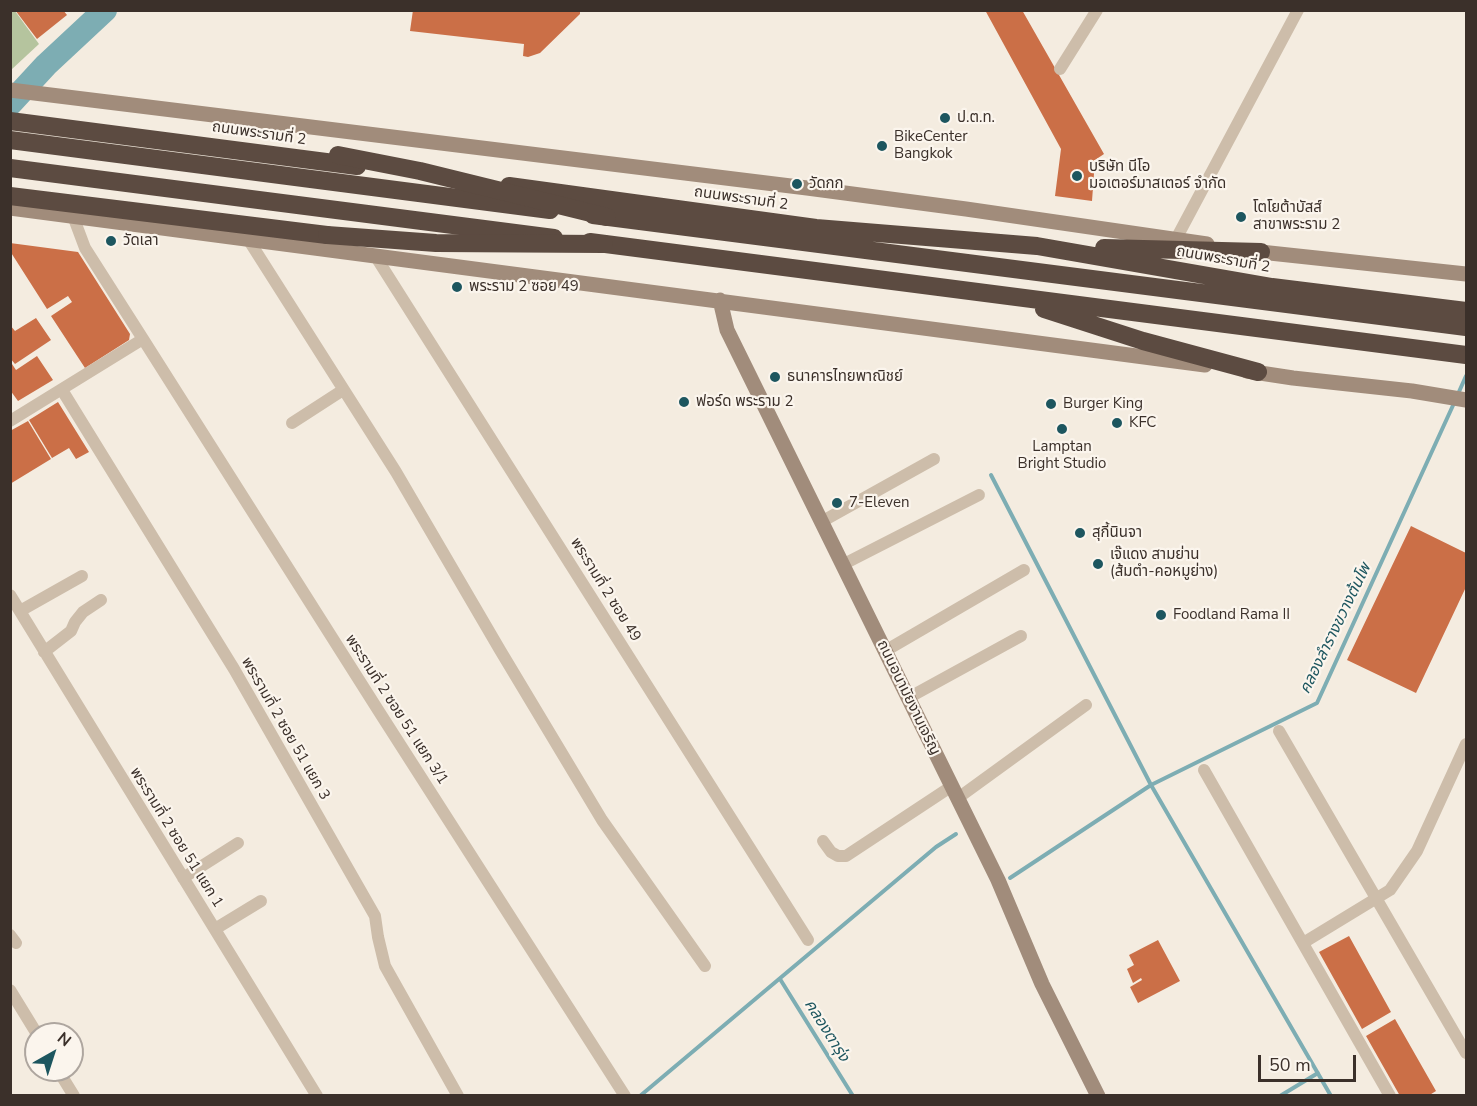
<!DOCTYPE html>
<meta charset="utf-8">
<style>
body{margin:0}
#map{position:relative;width:1477px;height:1106px;overflow:hidden;background:#f4ece0;font-family:"Nunito Sans",sans-serif}
canvas{display:block}
.frame{position:absolute;inset:0;border:12px solid #3b302a;pointer-events:none}
.north{position:absolute;left:24px;top:1022px;width:60px;height:60px;box-sizing:border-box;background:#fbf5ed;border:2px solid #aea69f;border-radius:50%;rotate:39deg;font-size:16px;font-weight:700;line-height:24px;text-align:center;color:#3b302a}
.north::after{content:'';display:block;margin:auto;width:21px;height:27px;background:#1d565f;clip-path:polygon(50% 0,100% 100%,50% 72%,0 100%)}
.scale{position:absolute;left:1258px;top:1055px;width:98px;height:27px;box-sizing:border-box;border:3px solid #3b302a;border-top:0;padding-left:8px;font-size:18px;line-height:21px;white-space:nowrap;color:#3b302a;-webkit-text-stroke:4px #fbf5ed;paint-order:stroke}
</style>
<div id="map">
<canvas width="1477" height="1106"></canvas>
<div class="frame"></div>
<div class="north">N</div>
<div class="scale">50 m</div>
</div>
<script>
const ctx = document.querySelector('canvas').getContext('2d');
ctx.lineJoin = 'round';
function fillPath(path, color) {
  ctx.fillStyle = color;
  ctx.fill(path, 'evenodd');
}
function shape(rows) {
  const path = new Path2D();
  for (const r of rows) {
    path.moveTo(r[0], r[1]);
    for (let i = 2; i < r.length; i += 2) path.lineTo(r[i], r[i + 1]);
  }
  return path;
}
function strokePath(path, color, width, dash) {
  ctx.strokeStyle = color;
  ctx.lineWidth = width;
  ctx.lineCap = dash ? 'butt' : 'round';
  ctx.setLineDash(dash || []);
  ctx.stroke(path);
}
function drawText(font, color, halo, rows, align = 'center') {
  ctx.font = font + ' "Nunito Sans","Noto Sans Thai",sans-serif';
  ctx.lineWidth = 4.5;
  ctx.setLineDash([]);
  ctx.textBaseline = 'middle';
  ctx.strokeStyle = halo;
  ctx.fillStyle = color;
  for (const [text, x, y, turn = 0] of rows) {
    ctx.save();
    ctx.translate(x, y);
    ctx.rotate((+turn || 0) * Math.PI / 180);
    ctx.textAlign = isNaN(turn) ? turn : align;
    if (halo) ctx.strokeText(text, 0, 0);
    ctx.fillText(text, 0, 0);
    ctx.restore();
  }
}
fillPath(shape([
 [11,10,15,11,39,44,11,70]
]), '#b5c49e');
strokePath(shape([
 [1458,394,1466,376],
 [991,475,1151,785,1331,1096],
 [1010,878,1151,785,1317,703,1455,401],
 [780,979,853,1096],
 [640,1096,936,847,956,834],
 [1280,1096,1318,1073]
]), '#7dadb3', 4);
strokePath(shape([
 [10,104,46,65,105,10]
]), '#7dadb3', 24);
fillPath(shape([
 [15,10,63,10,67,15,37,39],
 [413,10,580,10,580,14,540,53,528,57,523,56,524,44,410,31],
 [985,10,1022,10,1104,154,1095,160,1092,201,1055,196,1061,149],
 [10,243,78,252,130,334,129,340,85,368,51,316,72,302,68,296,47,309,10,251],
 [36,318,51,340,15,364,10,358,10,325,15,331],
 [37,356,53,380,18,401,10,390,10,365,12,364,16,370],
 [58,402,89,452,76,459,69,448,52,458,29,420],
 [28,421,51,459,10,484,10,431],
 [1411,526,1466,553,1466,587,1416,693,1347,660],
 [1349,936,1391,1012,1362,1029,1319,952],
 [1158,940,1180,981,1138,1003,1130,987,1142,980,1141,978,1133,983,1127,969,1134,965,1129,955],
 [1395,1019,1436,1091,1428,1096,1400,1096,1366,1036]
]), '#cb6f47');
strokePath(shape([
 [1060,69,1097,10],
 [248,239,396,472,500,650,602,820,705,966],
 [1176,239,1298,10],
 [376,257,808,940],
 [143,339,378,710,625,1096],
 [62,390,234,669,375,916,378,937,385,966,458,1096],
 [10,421,143,339,85,248,73,216],
 [292,423,343,390],
 [821,522,934,459],
 [842,565,979,495],
 [10,595,317,1096],
 [20,611,82,576],
 [885,651,1024,570],
 [44,652,71,631,75,622,83,612,101,600],
 [908,698,1021,636],
 [1279,731,1466,1053],
 [1204,770,1390,1096],
 [958,798,1086,705],
 [823,841,831,852,838,856,846,856,952,786],
 [183,878,238,843],
 [215,929,261,901],
 [10,935,16,943],
 [1303,943,1390,890,1417,851,1466,744],
 [10,990,37,1034],
 [58,1070,74,1096]
]), '#cdbdaa', 12);
strokePath(shape([
 [10,90,807,188,966,209,1207,244],
 [10,208,1205,365],
 [1251,251,1466,274],
 [720,300,727,330,998,880,1042,984,1098,1096],
 [1247,371,1293,378,1412,391,1466,400]
]), '#a18c7b', 15);
strokePath(shape([
 [10,121,357,166],
 [10,140,550,210],
 [10,168,554,238],
 [509,186,816,228,1037,246,1272,287,1466,311],
 [10,196,327,235],
 [593,215,1466,327],
 [590,242,1466,355],
 [1104,248,1261,252],
 [1044,309,1143,341,1258,372]
]), '#5c4b41', 18);
strokePath(shape([
 [338,155,420,171,607,217],
 [327,235,436,243,604,244]
]), '#5c4b41', 18);
for (const [x, y, r, color] of [
 [945,118,6,"#1d565f"],
 [882,146,6,"#1d565f"],
 [1077,176,6,"#1d565f"],
 [797,184,6,"#1d565f"],
 [1241,217,6,"#1d565f"],
 [111,241,6,"#1d565f"],
 [457,287,6,"#1d565f"],
 [775,377,6,"#1d565f"],
 [684,402,6,"#1d565f"],
 [1051,404,6,"#1d565f"],
 [1117,423,6,"#1d565f"],
 [1062,429,6,"#1d565f"],
 [837,503,6,"#1d565f"],
 [1080,533,6,"#1d565f"],
 [1098,564,6,"#1d565f"],
 [1161,615,6,"#1d565f"]
]) {
  const dot = new Path2D();
  dot.arc(x, y, r, 0, 2 * Math.PI);
  ctx.fillStyle = color;
  ctx.fill(dot);
  strokePath(dot, '#fbf5ed', 2);
}
drawText('15px', '#3b302a', '#fbf5ed', [
 ["ป.ต.ท.",957,118],
 ["BikeCenter",894,137],
 ["Bangkok",894,154],
 ["บริษัท นีโอ",1089,167],
 ["มอเตอร์มาสเตอร์ จำกัด",1089,184],
 ["วัดกก",809,184],
 ["โตโยต้าบัสส์",1253,208],
 ["สาขาพระราม 2",1253,225],
 ["วัดเลา",123,241],
 ["พระราม 2 ซอย 49",469,287],
 ["ธนาคารไทยพาณิชย์",787,377],
 ["ฟอร์ด พระราม 2",696,402],
 ["Burger King",1063,404],
 ["KFC",1129,423],
 ["Lamptan",1062,447,"center"],
 ["Bright Studio",1062,464,"center"],
 ["7-Eleven",849,503],
 ["สุกี้นินจา",1092,533],
 ["เจ๊แดง สามย่าน",1110,555],
 ["(ส้มตำ-คอหมูย่าง)",1110,572],
 ["Foodland Rama II",1173,615]
], 'left');
drawText('15px', '#3b302a', '#fbf5ed', [
 ["ถนนพระรามที่ 2",259,134,8],
 ["ถนนพระรามที่ 2",741,199,8],
 ["ถนนพระรามที่ 2",1223,260,10],
 ["พระรามที่ 2 ซอย 49",605,590,58],
 ["ถนนอนามัยงามเจริญ",908,698,64],
 ["พระรามที่ 2 ซอย 51 แยก 3/1",396,710,57],
 ["พระรามที่ 2 ซอย 51 แยก 3",285,729,60],
 ["พระรามที่ 2 ซอย 51 แยก 1",176,838,58]
]);
drawText('italic 16px', '#1d565f', '#fbf5ed', [
 ["คลองลำรางขวางต้นโพ",1336,629,-64],
 ["คลองตารุ่ง",826,1031,58]
]);
</script>
